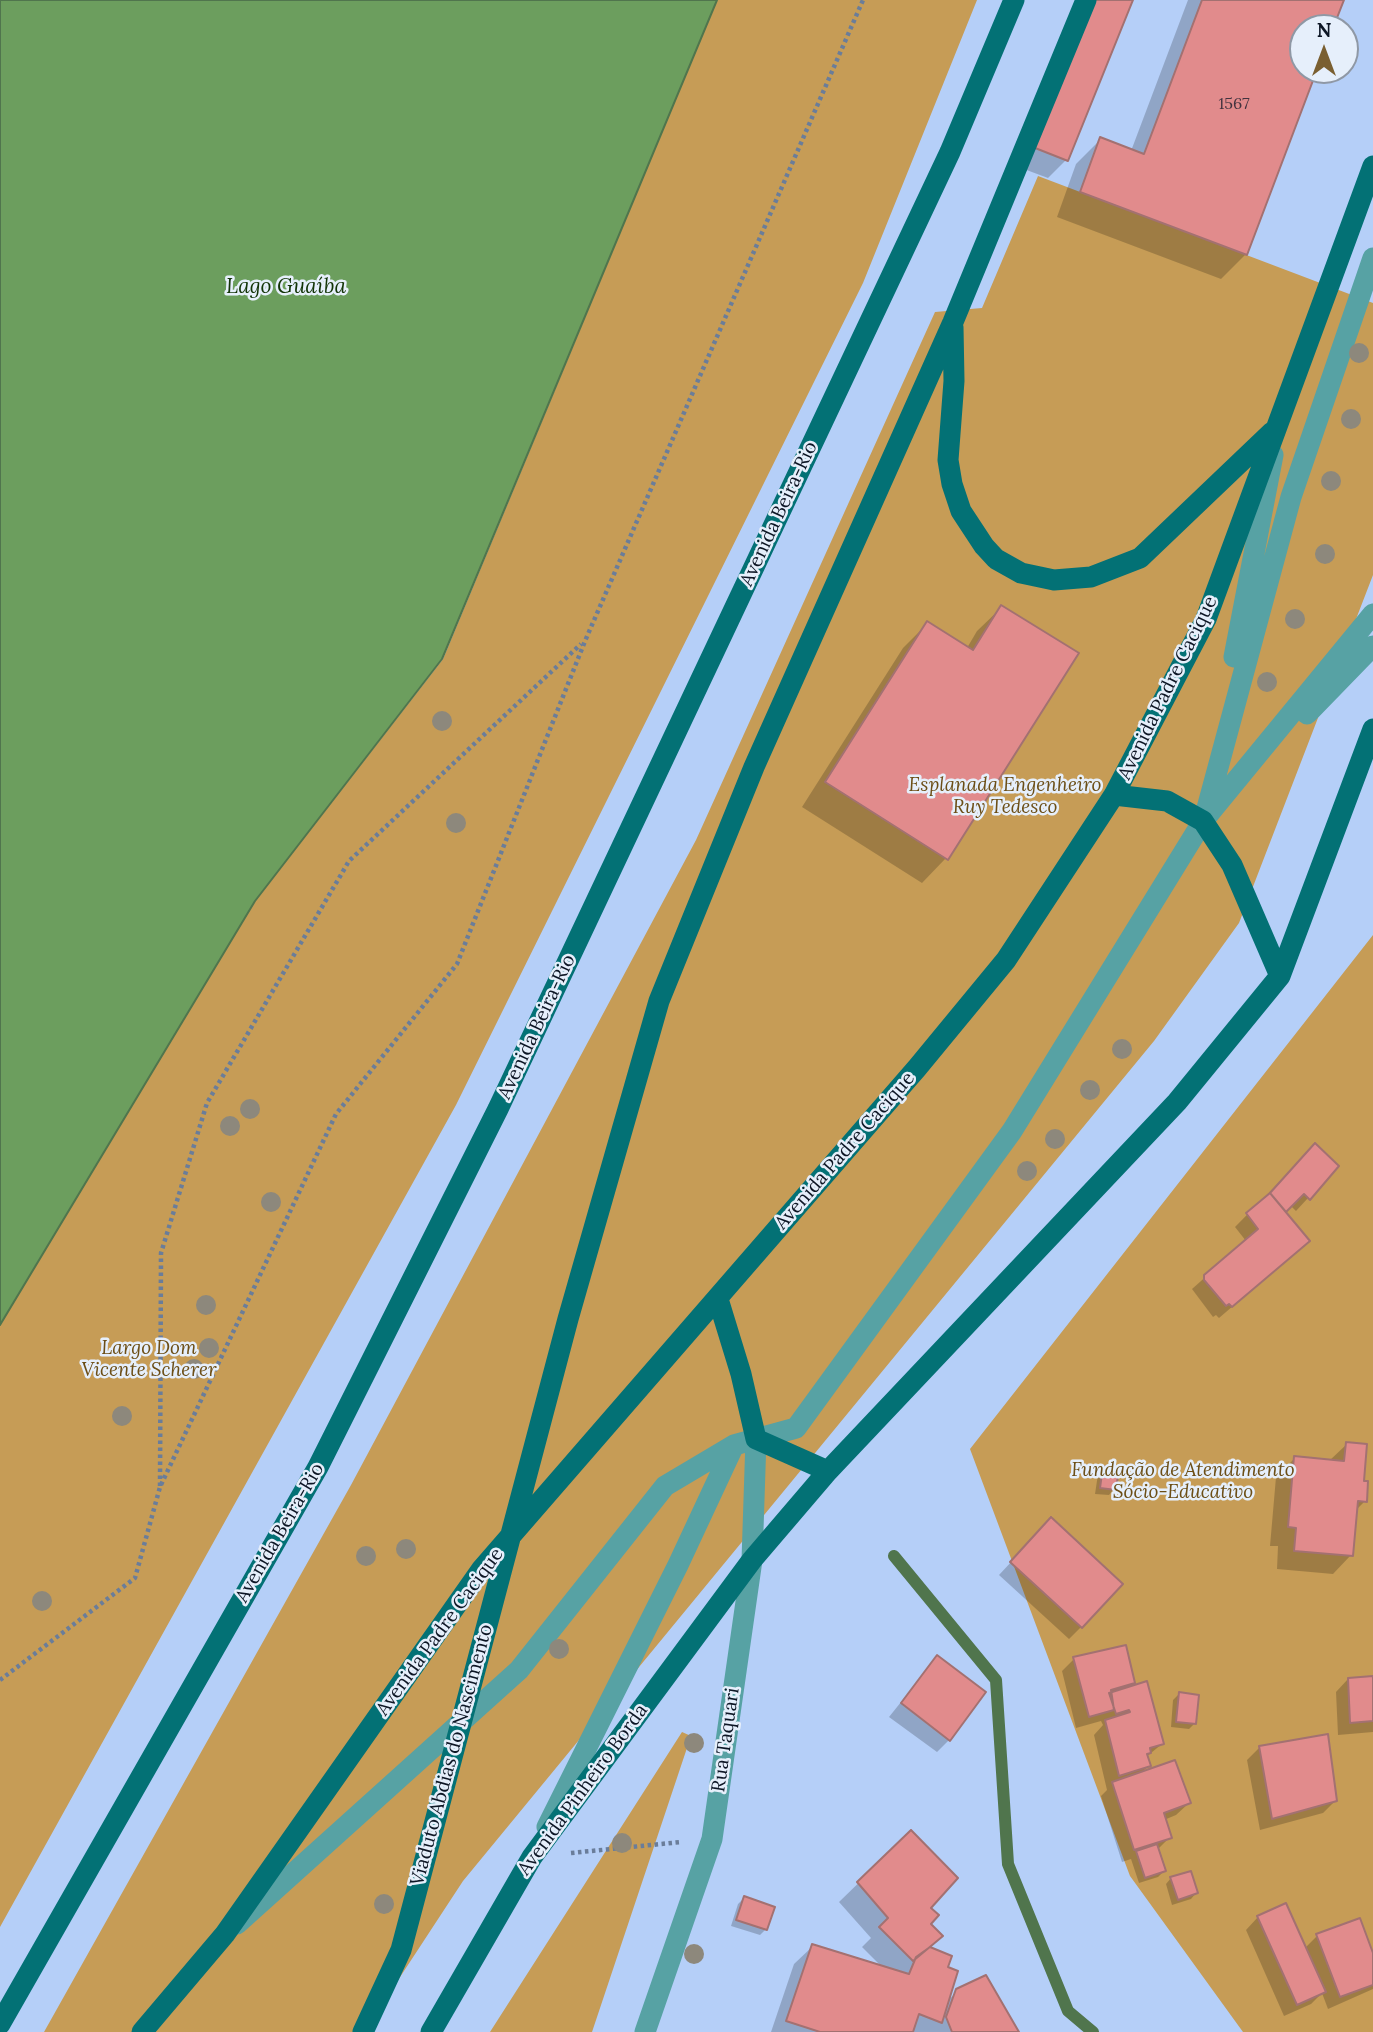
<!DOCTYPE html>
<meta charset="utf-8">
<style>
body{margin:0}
#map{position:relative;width:1373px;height:2032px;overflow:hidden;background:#b5cff8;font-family:Lora,serif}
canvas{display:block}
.north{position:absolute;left:1289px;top:14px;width:70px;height:70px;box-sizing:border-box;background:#e6effb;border:2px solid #8f98a5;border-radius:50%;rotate:0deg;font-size:19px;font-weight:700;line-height:28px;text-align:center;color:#0d1625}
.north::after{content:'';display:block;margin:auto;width:24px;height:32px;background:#7a5f31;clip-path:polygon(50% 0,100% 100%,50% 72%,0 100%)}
</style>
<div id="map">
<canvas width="1373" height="2032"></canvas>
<div class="north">N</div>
</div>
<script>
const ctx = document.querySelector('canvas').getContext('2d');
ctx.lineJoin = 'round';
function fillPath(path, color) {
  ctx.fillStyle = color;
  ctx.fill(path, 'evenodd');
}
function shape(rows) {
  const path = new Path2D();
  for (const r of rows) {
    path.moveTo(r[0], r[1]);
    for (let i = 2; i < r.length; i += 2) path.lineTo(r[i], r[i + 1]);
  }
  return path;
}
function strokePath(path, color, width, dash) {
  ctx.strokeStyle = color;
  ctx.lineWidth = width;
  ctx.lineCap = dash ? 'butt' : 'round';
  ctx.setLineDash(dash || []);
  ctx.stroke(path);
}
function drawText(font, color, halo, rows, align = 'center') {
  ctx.font = font + ' Lora,serif';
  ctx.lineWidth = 5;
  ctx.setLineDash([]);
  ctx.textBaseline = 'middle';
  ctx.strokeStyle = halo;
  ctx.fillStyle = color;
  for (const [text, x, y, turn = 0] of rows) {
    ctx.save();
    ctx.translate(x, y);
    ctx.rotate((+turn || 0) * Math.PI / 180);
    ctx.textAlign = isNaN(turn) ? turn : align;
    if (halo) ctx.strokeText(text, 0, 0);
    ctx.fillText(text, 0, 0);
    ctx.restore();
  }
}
fillPath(shape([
 [717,0,977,0,863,283,456,1105,0,1927,0,1325,255,901,443,659],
 [1038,176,1373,303,1373,575,1239,923,1154,1041,463,1881,364,2032,44,2032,351,1485,696,840,935,312,982,308],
 [1373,935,1373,2032,1243,2032,1130,1876,970,1449],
 [682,1732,691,1736,592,2032,490,2032]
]), '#c69c56');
const water = shape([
 [0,0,717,0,442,659,255,901,0,1325,0,0]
]);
fillPath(water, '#6c9e5e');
strokePath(water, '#50754d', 2);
fillPath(shape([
 [1131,0,1066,160,1048,178,1013,165],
 [1188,0,1342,0,1332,28,1303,28,1303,70,1316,70,1246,254,1221,279,1057,217,1076,164,1101,139,1131,151],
 [1002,607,946,858,922,883,802,807,903,648,928,623,967,648,977,631],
 [1303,1158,1308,1198,1296,1211,1290,1205,1283,1212,1295,1253,1219,1318,1216,1315,1213,1317,1192,1289,1246,1241,1235,1227],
 [1347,1444,1365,1501,1355,1511,1351,1555,1333,1574,1277,1569,1278,1546,1270,1546,1276,1477,1295,1458,1329,1461],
 [1104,1468,1114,1489,1109,1495,1095,1494,1098,1474],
 [1039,1532,1081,1627,1069,1639,999,1575],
 [937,1657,949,1740,937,1752,889,1717],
 [1074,1659,1133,1682,1125,1690,1162,1744,1146,1757,1149,1765,1139,1775,1189,1803,1176,1815,1164,1820,1170,1837,1157,1850,1164,1871,1158,1877,1139,1883,1131,1859,1122,1862,1101,1796,1107,1790,1094,1735,1103,1725,1101,1721,1076,1728,1062,1671],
 [1373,1678,1373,1732,1338,1735,1336,1692,1348,1679],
 [1179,1694,1195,1723,1189,1729,1171,1727,1173,1700],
 [1260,1747,1335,1801,1323,1813,1260,1830,1247,1760],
 [911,1832,928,1908,928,1948,946,1968,947,2001,958,1991,1017,2032,771,2032,794,1964,813,1946,882,1967,862,1947,871,1938,839,1902],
 [1171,1878,1196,1893,1191,1899,1172,1905,1166,1884],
 [744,1898,766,1929,760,1935,731,1926,738,1904],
 [1258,1917,1304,1949,1317,1936,1373,1958,1373,1989,1328,2009,1322,1993,1311,2004,1284,2016,1246,1930]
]), '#0003');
strokePath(shape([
 [894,1556,996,1680,1008,1864,1068,2011,1093,2032]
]), '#50754d', 12);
const building = shape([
 [1089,0,1133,0,1068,161,1030,146,1089,0],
 [1202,0,1344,0,1333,28,1303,28,1303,70,1317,70,1247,255,1080,192,1100,137,1144,154,1202,0],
 [1001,605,1079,653,948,860,825,782,927,621,973,650,1001,605],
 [1315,1143,1339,1166,1310,1200,1304,1194,1286,1212,1270,1193,1315,1143],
 [1270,1193,1310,1241,1232,1307,1229,1304,1226,1306,1204,1280,1204,1275,1258,1229,1246,1213,1270,1193],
 [1346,1442,1367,1444,1364,1481,1368,1481,1367,1502,1358,1501,1353,1556,1294,1551,1296,1528,1288,1527,1294,1456,1344,1461,1346,1442],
 [1103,1466,1119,1468,1116,1490,1100,1488,1103,1466],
 [1051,1517,1123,1584,1082,1628,1010,1562,1051,1517],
 [1126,1645,1135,1683,1111,1690,1114,1710,1089,1717,1073,1657,1126,1645],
 [937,1655,986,1692,950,1741,901,1703,937,1655],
 [1373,1676,1373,1721,1350,1723,1348,1678,1373,1676],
 [1147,1681,1164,1744,1150,1748,1151,1753,1147,1754,1151,1766,1119,1776,1105,1720,1130,1712,1129,1710,1116,1714,1109,1693,1147,1681],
 [1179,1692,1199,1695,1196,1724,1176,1722,1179,1692],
 [1328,1734,1337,1801,1272,1819,1259,1746,1328,1734],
 [1175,1760,1191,1803,1164,1813,1172,1838,1134,1850,1112,1782,1175,1760],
 [911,1830,958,1878,931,1908,939,1915,931,1924,943,1936,913,1961,879,1927,888,1918,857,1882,911,1830],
 [1157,1844,1166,1871,1145,1878,1136,1851,1157,1844],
 [1191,1871,1198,1893,1178,1900,1170,1877,1191,1871],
 [744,1896,775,1907,767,1930,736,1920,744,1896],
 [1286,1903,1326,1992,1297,2005,1257,1916,1286,1903],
 [1360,1918,1373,1953,1373,1985,1340,1997,1316,1934,1360,1918],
 [812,1944,909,1974,916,1957,930,1947,952,1956,948,1967,958,1971,942,2023,919,2014,913,2032,820,2032,786,2021,812,1944],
 [986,1975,1019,2032,952,2032,946,2017,956,1989,986,1975]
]);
fillPath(building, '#e18b8c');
strokePath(building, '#a37171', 2);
strokePath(shape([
 [160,1486,161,1253,207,1103,349,861,581,644],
 [0,1680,135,1578,160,1487,336,1114,457,964,585,641,863,0],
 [571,1853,681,1842]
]), '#6a7d9a', 4.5, [3.5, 3.5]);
strokePath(shape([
 [1234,657,1273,455],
 [1307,714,1373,646],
 [1206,812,1291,497,1373,258],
 [547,1827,678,1565,734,1445],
 [237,1924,519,1670,665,1486,734,1445,796,1428,1012,1131,1203,821,1373,614],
 [645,2032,712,1839,752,1560,756,1439]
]), '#57a2a4', 21);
strokePath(shape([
 [953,327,954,381,948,460,952,484,961,511,984,546,996,559,1021,573,1054,580,1091,577,1140,558,1272,432],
 [1114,795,1167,801,1203,821,1232,865,1280,976],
 [718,1299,741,1374,756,1439,828,1471],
 [0,2024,318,1467,498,1109,950,152,1014,0],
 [142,2032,225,1934,481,1570,917,1068,1006,960,1114,795,1206,619,1373,166],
 [363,2032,401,1950,568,1319,659,1001,754,767,953,322,1086,0],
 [431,2032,532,1857,752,1560,828,1471,1177,1102,1280,976,1373,729]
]), '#037175', 21);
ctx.fillStyle = '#8d887c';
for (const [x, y] of [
 [1359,353],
 [1351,419],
 [1331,481],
 [1325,554],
 [1295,619],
 [1267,682],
 [442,721],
 [456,823],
 [1122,1049],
 [1090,1090],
 [250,1109],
 [230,1126],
 [1055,1139],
 [1027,1171],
 [271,1202],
 [206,1305],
 [209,1348],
 [194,1369],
 [122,1416],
 [406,1549],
 [366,1556],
 [42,1601],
 [559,1649],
 [694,1743],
 [622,1843],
 [384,1904],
 [694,1954]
]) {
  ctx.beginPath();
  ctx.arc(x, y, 10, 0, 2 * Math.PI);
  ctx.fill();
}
drawText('16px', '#42333f', null, [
 ["1567",1234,104]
]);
drawText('19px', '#0d1625', '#e6effb', [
 ["Avenida Beira-Rio",779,514,-65],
 ["Avenida Padre Cacique",1168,688,-64],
 ["Avenida Beira-Rio",537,1027,-65],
 ["Avenida Padre Cacique",845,1151,-49],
 ["Avenida Beira-Rio",280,1533,-60],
 ["Avenida Padre Cacique",440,1632,-54],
 ["Rua Taquari",726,1740,-82],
 ["Viaduto Abdias do Nascimento",452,1755,-75],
 ["Avenida Pinheiro Borda",583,1790,-54]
]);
drawText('italic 19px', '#6c4e16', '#e6effb', [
 ["Esplanada Engenheiro",1005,786],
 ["Ruy Tedesco",1005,808],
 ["Largo Dom",149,1349],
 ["Vicente Scherer",149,1371],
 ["Fundação de Atendimento",1183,1471],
 ["Sócio-Educativo",1183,1493]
]);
drawText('italic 21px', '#123406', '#e6effb', [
 ["Lago Guaíba",286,287]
]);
</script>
